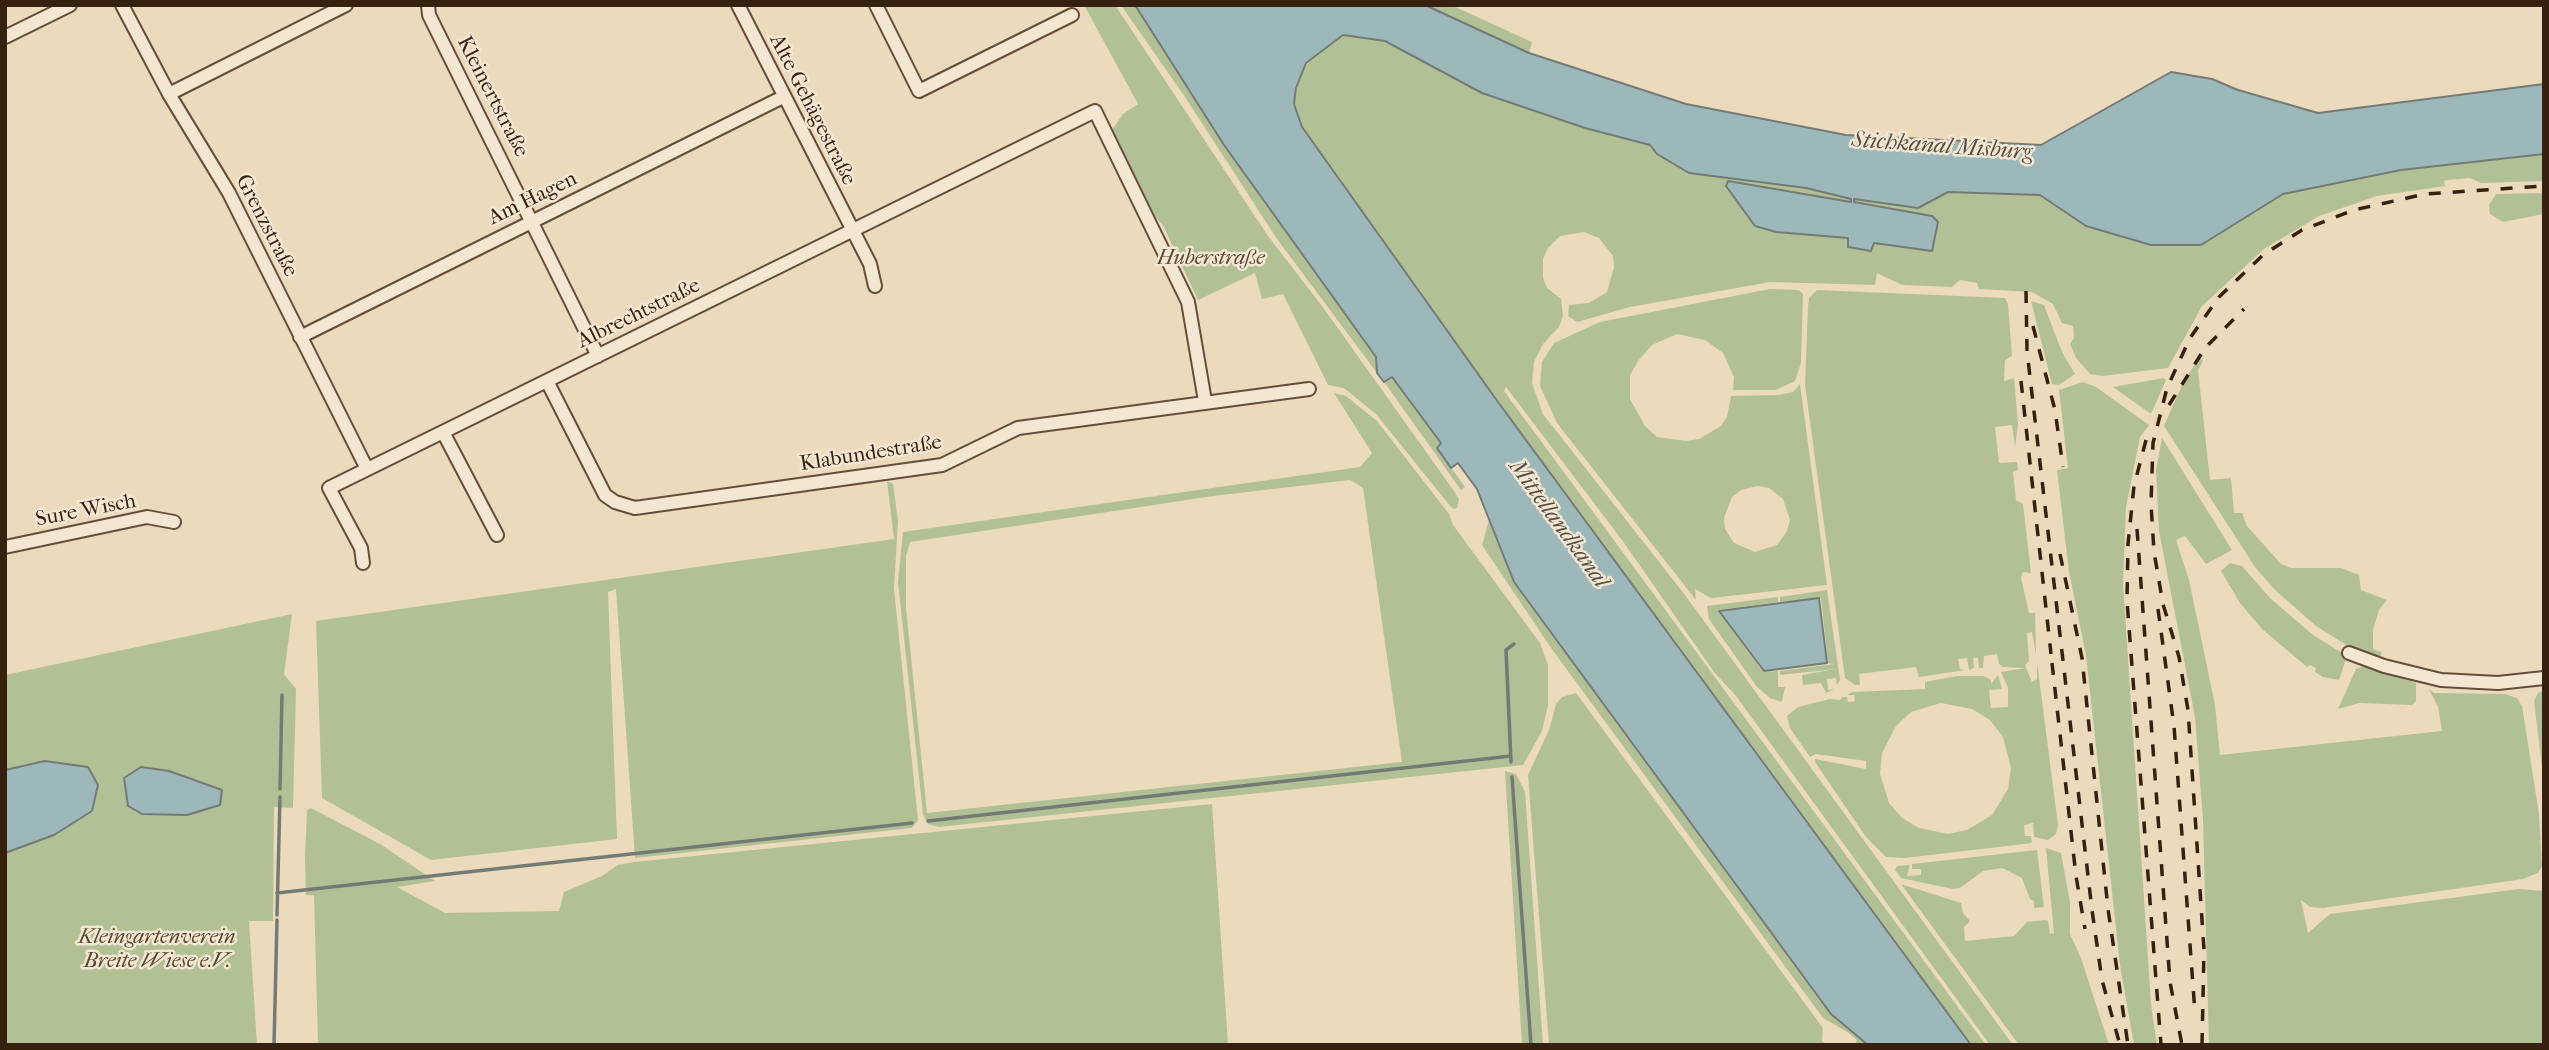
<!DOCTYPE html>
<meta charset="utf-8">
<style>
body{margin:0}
#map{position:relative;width:2549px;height:1050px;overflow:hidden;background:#ecdabc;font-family:"IM FELL French Canon",serif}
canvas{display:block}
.frame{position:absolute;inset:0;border:7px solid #36200f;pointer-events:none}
</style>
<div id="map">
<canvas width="2549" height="1050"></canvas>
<div class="frame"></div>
</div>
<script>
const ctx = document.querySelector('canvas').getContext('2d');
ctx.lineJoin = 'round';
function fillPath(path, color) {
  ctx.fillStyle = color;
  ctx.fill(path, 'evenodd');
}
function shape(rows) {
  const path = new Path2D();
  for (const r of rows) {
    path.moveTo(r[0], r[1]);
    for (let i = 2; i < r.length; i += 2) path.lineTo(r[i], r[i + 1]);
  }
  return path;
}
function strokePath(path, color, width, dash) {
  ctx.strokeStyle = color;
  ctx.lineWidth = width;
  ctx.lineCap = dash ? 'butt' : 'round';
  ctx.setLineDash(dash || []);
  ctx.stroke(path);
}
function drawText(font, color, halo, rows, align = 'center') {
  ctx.font = font + ' "IM FELL French Canon",serif';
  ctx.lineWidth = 5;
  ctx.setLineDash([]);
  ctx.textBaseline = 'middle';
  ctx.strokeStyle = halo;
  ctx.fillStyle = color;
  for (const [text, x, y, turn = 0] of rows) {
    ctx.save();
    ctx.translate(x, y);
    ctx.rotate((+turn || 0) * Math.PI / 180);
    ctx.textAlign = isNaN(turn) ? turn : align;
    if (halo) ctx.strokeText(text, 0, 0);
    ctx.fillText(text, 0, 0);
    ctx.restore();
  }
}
fillPath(shape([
 [1084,5,1115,5,1268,236,1322,306,1454,491,1459,499,1457,508,1453,509,1442,496,1376,414,1344,388,1328,385,1283,294,1262,299,1255,273,1198,300,1163,225,1156,218,1112,130,1123,114,1138,104],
 [1121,5,1135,5,1224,145,1376,357,1377,373,1277,239,1185,97],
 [1425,5,1451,5,1532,42,1529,53],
 [1343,35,1385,41,1482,93,1585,128,1650,145,1657,154,1689,173,1806,188,1851,199,1851,202,1759,187,1729,188,1755,226,1776,232,1848,238,1872,250,1873,243,1938,222,1932,216,1853,202,1853,199,1920,206,1947,192,2040,195,2086,226,2151,245,2200,245,2283,194,2401,170,2544,154,2544,181,2481,183,2470,178,2447,180,2444,181,2445,186,2377,196,2319,216,2264,249,2202,306,2168,368,2102,376,2090,374,2076,358,2070,344,2074,338,2073,326,2062,323,2053,304,2032,292,1979,289,1977,283,1960,280,1952,287,1902,285,1877,273,1875,285,1770,282,1630,307,1577,322,1568,316,1569,305,1589,303,1607,292,1614,267,1613,256,1599,238,1584,232,1560,236,1548,248,1543,259,1543,278,1547,288,1561,299,1563,316,1559,327,1543,344,1534,362,1532,383,1543,414,1685,595,2013,1045,1990,1045,1736,696,1714,672,1622,540,1506,387,1504,391,1986,1045,1971,1045,1958,1029,1498,402,1302,126,1294,105,1300,74,1317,51],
 [2544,193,2544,214,2503,222,2490,214,2489,205,2496,194],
 [1770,289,1799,290,1803,294,1801,363,1795,381,1776,390,1733,390,1734,377,1723,353,1705,340,1677,334,1652,345,1638,361,1630,375,1630,399,1645,426,1657,437,1686,441,1699,439,1721,426,1727,417,1731,396,1779,395,1793,392,1800,384,1827,585,1711,598,1695,589,1696,600,1557,423,1540,386,1542,362,1554,343,1600,322],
 [1758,486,1769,488,1783,499,1790,520,1787,531,1777,545,1755,552,1734,543,1725,529,1724,518,1732,497,1741,490],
 [1817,290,2005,298,2008,304,2012,356,2005,360,2004,381,2014,378,2018,424,2015,447,2012,425,1995,427,1999,463,2017,462,2018,470,2013,472,2016,500,2023,504,2031,573,2023,572,2021,578,2029,613,2035,613,2036,654,2032,632,2027,633,2029,661,2025,665,2032,682,2037,679,2037,665,2038,670,2058,825,2056,834,2048,840,2034,837,2033,823,2024,825,2025,836,2031,836,2032,843,1905,858,1886,857,1866,837,1815,762,1815,759,1866,769,1866,761,1816,754,1810,757,1790,728,1787,716,1798,707,1830,699,1840,700,1842,697,1847,697,1848,702,1855,701,1854,695,1847,695,1852,692,1925,689,1925,682,1957,676,1984,676,1991,680,1991,684,1998,675,2002,689,1989,690,1991,708,2008,707,2008,688,2001,672,2026,668,2003,667,1999,664,1997,654,1984,656,1983,668,1979,668,1978,658,1973,658,1974,668,1969,670,1967,658,1958,659,1960,669,1965,670,1919,677,1916,667,1859,674,1860,685,1855,685,1845,678,1805,385,1808,307,1809,298],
 [1941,703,1972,709,1990,720,2003,737,2011,768,2008,789,1992,815,1967,830,1948,834,1919,828,1902,818,1889,803,1880,774,1882,753,1896,726,1911,712],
 [2031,301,2044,305,2062,352,2075,374,2059,385,2052,384],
 [2199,358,2203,361,2198,370,2210,480,2231,478,2234,513,2242,513,2247,526,2281,564,2291,568,2341,568,2359,575,2361,590,2387,600,2379,610,2373,630,2373,649,2382,652,2379,660,2351,648,2316,626,2275,590,2255,567,2164,426,2183,383],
 [1392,377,1442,444,1437,448,1465,487,1461,490,1384,382],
 [2164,378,2166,380,2151,414,2113,387],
 [2083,382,2096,387,2149,425,2140,437,2126,507,2123,584,2151,1004,2157,1045,2134,1045,2120,965,2086,655,2069,572,2057,470,2068,468,2059,390],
 [1334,393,1346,396,1377,421,1449,514,1453,525,1540,643,1548,665,1548,705,1542,731,1523,765,939,827,928,824,923,814,898,582,903,532,1360,467,1372,453],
 [1350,480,1363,488,1402,762,927,813,906,608,906,556,910,542,1213,496],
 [2162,438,2232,550,2206,564,2185,536,2176,540,2189,580,2215,705,2220,755,2442,731,2438,707,2429,689,2434,693,2505,694,2517,698,2522,706,2539,814,2542,866,2538,873,2523,879,2323,908,2310,907,2301,900,2308,933,2330,914,2519,889,2544,891,2544,1045,2209,1045,2203,820,2195,717,2159,531,2156,470],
 [887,481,893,484,898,521,894,589,918,820,912,828,635,858,616,589,608,592,617,839,431,860,322,798,316,621,894,539],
 [1489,520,1514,582,1831,1014,1868,1045,1855,1045,1857,1040,1849,1033,1823,1018,1551,648,1482,545],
 [2230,563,2242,566,2270,598,2313,635,2347,656,2339,680,2323,677,2315,672,2316,668,2310,665,2307,667,2262,629,2240,603,2221,571],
 [1827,590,1840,680,1837,685,1836,678,1827,679,1828,690,1834,689,1826,693,1821,683,1803,685,1802,675,1835,669,1780,675,1780,671,1834,664,1828,663,1821,598,1780,602,1780,597],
 [1778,597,1778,602,1718,610,1763,672,1778,671,1778,687,1785,687,1782,702,1770,698,1757,687,1709,619,1707,606],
 [292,614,284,674,296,689,293,808,274,807,273,921,249,921,257,1045,5,1045,5,675],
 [2368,665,2416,683,2416,701,2412,705,2359,703,2338,709,2356,669],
 [2544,690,2544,783,2534,701,2538,693],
 [1576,693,1823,1028,1822,1041,1826,1045,1549,1045,1528,775,1549,730,1556,704,1562,697],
 [1505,771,1516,774,1525,792,1543,1045,1522,1045],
 [1212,804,1228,1045,318,1045,314,895,306,895,305,858,307,810,311,808,380,844,435,881,397,887,445,913,559,911,564,892,602,876,618,865,634,862],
 [2046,848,2061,853,2070,902,2070,934,2081,958,2109,1045,2019,1045,1901,884,1961,903,1963,913,1970,921,1964,927,1965,941,2014,936,2027,922,2045,920,2048,921,2050,934,2054,933],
 [2037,850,2044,907,2034,908,2034,901,2030,899,2022,878,2002,868,1983,871,1960,888,1953,889,1901,878,1895,870,1897,866,1910,865,1907,876,1921,875,1921,869,1912,869,1912,864]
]), '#b2c195');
const water = shape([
 [1135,5,1425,5,1529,53,1686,104,1846,135,2041,145,2171,72,2212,79,2238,90,2318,113,2544,84,2544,154,2401,170,2283,194,2201,245,2151,245,2086,226,2040,195,1948,192,1918,208,1854,199,1854,202,1932,216,1938,222,1932,251,1874,243,1871,251,1848,247,1848,238,1776,232,1755,226,1726,186,1728,181,1851,202,1851,199,1806,188,1689,173,1657,154,1650,145,1585,128,1482,93,1385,41,1343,35,1306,63,1296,88,1294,104,1302,127,1498,402,1971,1045,1868,1045,1831,1014,1514,582,1477,489,1458,463,1451,468,1437,448,1441,443,1392,377,1384,382,1377,373,1376,357,1224,145,1135,5],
 [1819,598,1827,663,1764,671,1719,611,1819,598],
 [45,761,88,767,98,785,92,811,54,835,5,853,5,770,45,761],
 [141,767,169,771,222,790,220,805,187,815,142,814,128,806,124,778,141,767]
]);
fillPath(water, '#9db8bb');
strokePath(water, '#747b76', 2);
strokePath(shape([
 [1511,762,1506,650,1514,644],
 [1512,777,1531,1045],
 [280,789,282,695],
 [928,821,1511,756],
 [277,893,912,823],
 [277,915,280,797],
 [274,1045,277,920]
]), '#747b76', 3.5);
const minor = shape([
 [122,5,169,94,229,193,367,469],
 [428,5,429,15,598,356],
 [738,5,870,264,875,286],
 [876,5,919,91,1072,15],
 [5,37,70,5],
 [169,94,346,5],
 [300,337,783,97],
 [547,381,605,495,615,502,635,508,942,465,1018,428,1309,389],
 [443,432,497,535],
 [5,547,147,517,174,522],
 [363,563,361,548,329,488,1095,111,1188,302,1205,401],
 [2349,653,2384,666,2441,680,2498,683,2544,678]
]);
strokePath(minor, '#644e3a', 16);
strokePath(minor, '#f3e7d3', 12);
strokePath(shape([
 [2026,291,2027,351,2092,910,2102,980,2120,1045],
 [2033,326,2055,410,2063,467],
 [2021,381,2051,654],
 [2169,405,2205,348,2244,309],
 [2146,440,2134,486,2128,544,2127,601,2161,1045],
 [2137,529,2170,982,2182,1045],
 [2060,554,2082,658,2108,909,2128,1045],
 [2158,609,2174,726,2195,1013],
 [2052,663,2076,876,2085,929],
 [2202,1045,2204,950,2188,710,2179,657,2163,604,2154,552,2151,504,2153,443,2167,388,2190,338,2219,297,2263,255,2302,230,2354,210,2425,194,2544,186]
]), '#36200f', 3.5, [12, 12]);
drawText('21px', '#36200f', '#f3e7d3', [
 ["Kleinertstraße",492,97,63],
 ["Alte Gehägestraße",812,110,63],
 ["Am Hagen",533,199,-26],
 ["Grenzstraße",266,226,63],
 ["Albrechtstraße",639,314,-26],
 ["Klabundestraße",871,454,-9],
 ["Sure Wisch",86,511,-11]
]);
drawText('italic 21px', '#554830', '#f3e7d3', [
 ["Huberstraße",1211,259],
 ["Kleingartenverein",157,938],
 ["Breite Wiese e.V.",157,962]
]);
drawText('italic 23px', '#554e43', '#f3e7d3', [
 ["Stichkanal Misburg",1942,147,4],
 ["Mittellandkanal",1558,524,54]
]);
</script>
